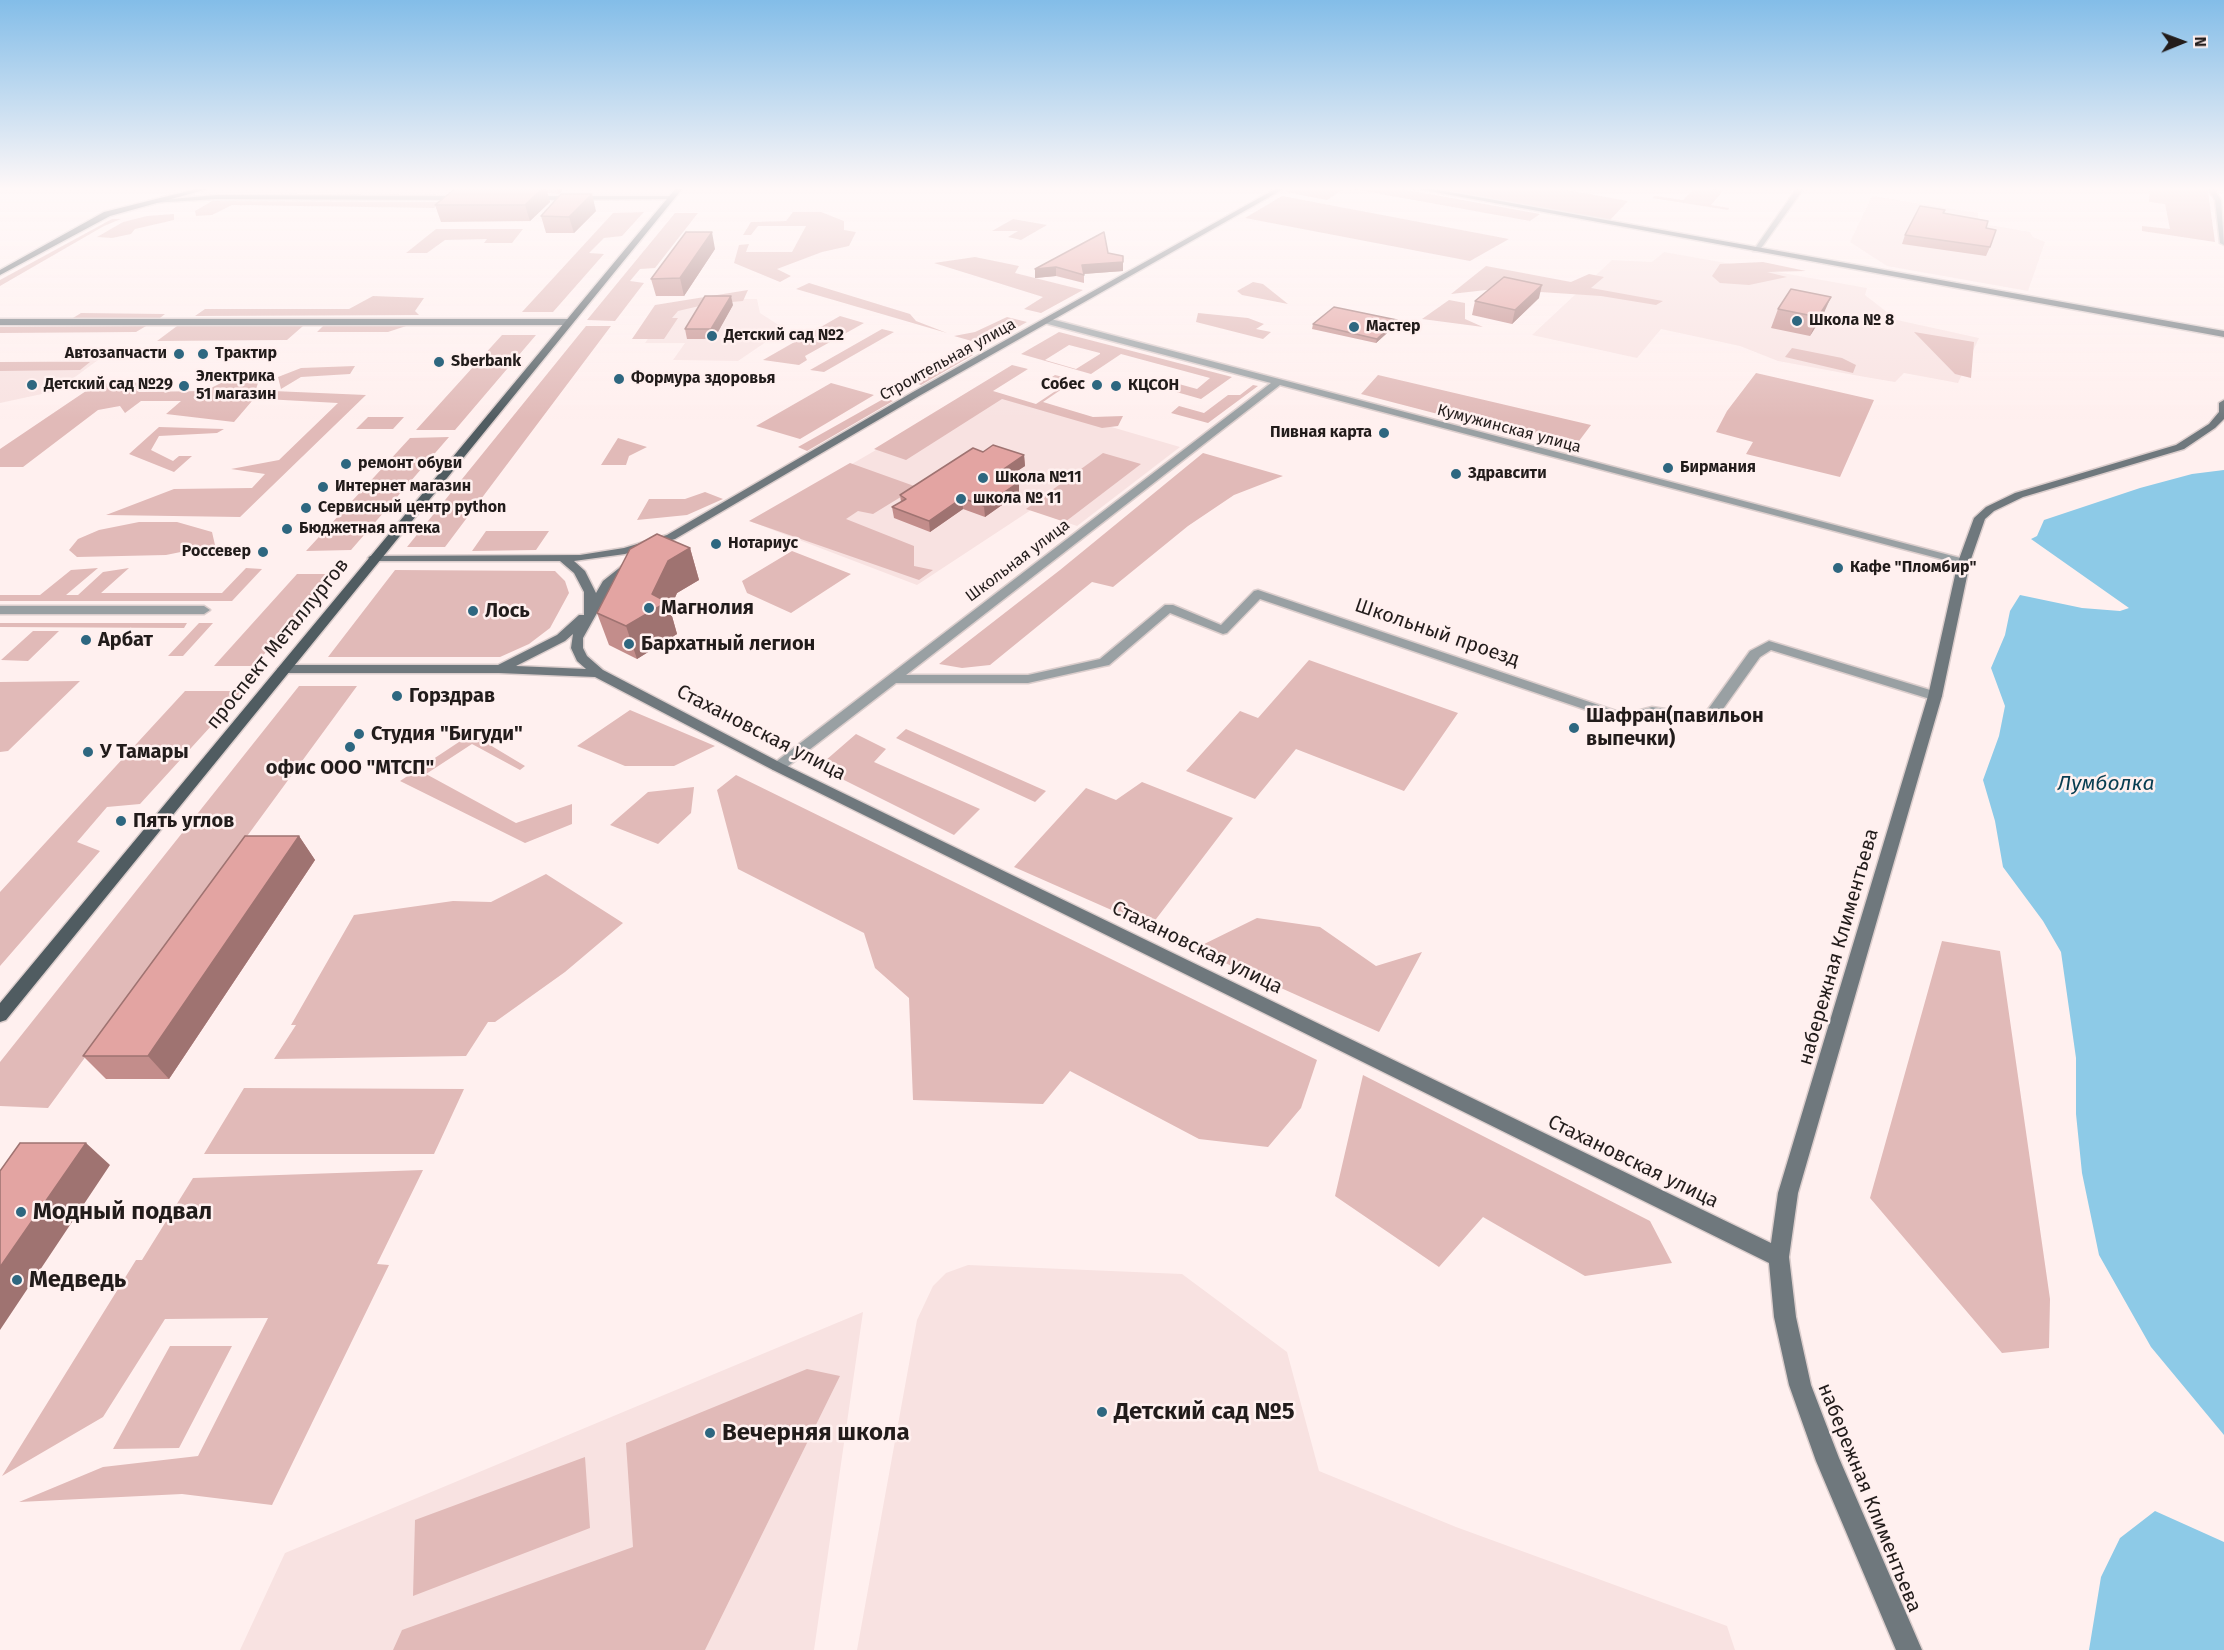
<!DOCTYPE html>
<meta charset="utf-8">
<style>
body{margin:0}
#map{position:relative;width:2224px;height:1650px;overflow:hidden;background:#fff0ef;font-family:"Fira Sans",sans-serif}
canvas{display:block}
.north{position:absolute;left:2152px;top:12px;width:60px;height:60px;-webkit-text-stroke:4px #fff0ef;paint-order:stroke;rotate:89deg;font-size:16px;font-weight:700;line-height:24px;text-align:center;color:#221c1b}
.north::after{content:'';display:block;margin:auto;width:21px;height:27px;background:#221c1b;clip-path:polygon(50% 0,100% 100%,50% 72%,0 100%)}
</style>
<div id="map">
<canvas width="2224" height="1650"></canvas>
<div class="north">N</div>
</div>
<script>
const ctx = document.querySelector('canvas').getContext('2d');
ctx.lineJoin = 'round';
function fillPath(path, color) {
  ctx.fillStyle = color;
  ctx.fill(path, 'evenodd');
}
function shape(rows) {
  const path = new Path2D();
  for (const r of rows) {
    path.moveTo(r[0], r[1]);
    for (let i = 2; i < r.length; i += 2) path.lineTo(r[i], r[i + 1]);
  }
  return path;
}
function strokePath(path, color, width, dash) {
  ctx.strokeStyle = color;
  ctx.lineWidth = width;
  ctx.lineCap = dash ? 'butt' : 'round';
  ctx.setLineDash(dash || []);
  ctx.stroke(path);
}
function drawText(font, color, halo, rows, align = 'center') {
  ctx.font = font + ' "Fira Sans",sans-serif';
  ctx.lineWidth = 5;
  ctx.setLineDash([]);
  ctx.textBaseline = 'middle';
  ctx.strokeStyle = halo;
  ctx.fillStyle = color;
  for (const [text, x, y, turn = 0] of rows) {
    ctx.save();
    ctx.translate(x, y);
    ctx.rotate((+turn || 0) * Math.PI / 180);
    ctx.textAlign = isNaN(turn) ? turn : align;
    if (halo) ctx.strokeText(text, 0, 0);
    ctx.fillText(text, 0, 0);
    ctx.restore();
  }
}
fillPath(shape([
 [1872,196,1978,213,1978,223,2030,232,2033,237,2045,242,2028,291,1887,266,1850,242],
 [1664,252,1867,288,1865,295,1897,320,1979,338,1958,383,1904,373,1895,382,1865,377,1778,361,1740,346,1661,329,1637,358,1532,335,1612,260,1652,262],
 [719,299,757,299,760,313,785,329,738,361,673,360,685,343,645,343,669,308],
 [98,360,56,391,0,403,0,362],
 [981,389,1180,447,1077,526,1031,510,917,585,752,522],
 [968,1265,1182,1274,1287,1352,1319,1471,1456,1527,1727,1626,1735,1650,857,1650,917,1320,933,1286,946,1273],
 [863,1312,814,1650,240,1650,285,1553]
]), '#f8e2e1');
fillPath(shape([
 [1294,188,1345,188,1327,200,1286,192],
 [1347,188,1396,188,1540,214,1530,221],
 [1430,188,1555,188,1628,201,1610,220],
 [1695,188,1724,190,1711,205,1729,208,1728,210,1652,198,1655,196,1683,200],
 [2150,188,2203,188,2208,192,2215,242,2142,231,2142,226,2170,229,2165,204,2149,202],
 [1282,196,1509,239,1470,261,1245,218],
 [212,201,441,202,434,208,232,205,212,215,196,216,195,211],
 [644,212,622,236,604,238,589,253,604,254,553,312,522,312,613,213],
 [793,212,821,212,844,221,844,230,856,232,849,246,822,252,777,269,791,276,780,282,734,263,739,245,749,244,746,252,792,252,806,226,758,226,751,235,743,235,751,222,786,221],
 [675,213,698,213,655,268,640,269,630,281,644,283,615,321,587,320],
 [174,214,174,220,135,229,131,234,112,238,97,237,123,222,147,216],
 [112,219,121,219,104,226,0,286,0,280],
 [1013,219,1047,225,1021,240,1008,237,1018,231,992,231],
 [436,229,523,229,512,243,484,243,487,239,445,240,427,253,406,253],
 [975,257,1019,266,1015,273,1083,290,1041,313,1024,309,1043,297,934,263],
 [1763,262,1806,271,1767,272,1787,277,1749,285,1720,283,1712,276,1720,264],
 [1486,266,1571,282,1589,274,1604,277,1591,288,1663,301,1656,305,1601,296,1540,292,1530,285,1451,294],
 [1253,282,1263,284,1288,304,1242,295,1237,291],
 [809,283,910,314,916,321,947,333,796,289],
 [748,290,743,301,708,304,678,311,672,318,678,318,664,339,632,339,655,305],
 [373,296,424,298,415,311,419,315,195,316,205,309,349,309],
 [1449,300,1465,303,1465,319,1483,327,1422,319],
 [81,313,165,314,160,318,73,318],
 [1198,313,1248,318,1264,324,1256,329,1271,332,1263,339,1196,322],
 [840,316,864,323,805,356,807,360,799,365,763,360],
 [1007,317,1027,322,986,345,954,336,975,332],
 [324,325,409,325,388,332,317,332],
 [146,326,136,332,0,333,0,327],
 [177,326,303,326,287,340,157,341],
 [586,326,611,326,445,547,407,547],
 [882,329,894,332,824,372,810,370],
 [1059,332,1232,377,1201,399,1148,384,1157,378,1197,389,1210,378,1121,354,1091,374,1021,354],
 [1069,345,1100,353,1100,354,1076,369,1045,360],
 [1914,332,1974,342,1971,378,1955,374],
 [502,335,536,335,455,430,416,430],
 [1792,348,1842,358,1856,365,1853,373,1785,357],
 [964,353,973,355,921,385,913,382],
 [0,362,90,362,80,370,0,371],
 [1012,365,1028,369,993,391,1036,404,1069,382,1052,377,1055,375,1075,380,1043,402,1093,417,1123,416,1118,426,1102,428,1002,399,906,460,874,449],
 [355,366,350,374,301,377,281,389,278,377,301,368],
 [1756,373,1874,400,1840,477,1746,454,1753,442,1716,432,1727,411],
 [1378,375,1591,425,1579,441,1537,431,1530,438,1361,394],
 [233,377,260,377,252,401,234,422,166,414,181,401,141,401,125,413,120,406,98,410,23,467,0,467,0,449,86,391,102,384,119,382,148,383,138,392,205,391],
 [831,383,874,395,800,439,756,426],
 [1253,385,1258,386,1208,423,1171,413,1179,406,1204,413,1228,395,1240,395],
 [273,391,366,395,240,517,106,515,174,489,252,488,265,474,231,469,279,460,338,403,265,399],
 [885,398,893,401,807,451,798,447],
 [368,417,404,417,393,429,356,429],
 [159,427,224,429,217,433,159,436,151,450,173,461,179,456,192,456,174,472,129,454],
 [449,437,351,550,306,551,410,438],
 [618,438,647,447,629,456,626,465,601,465],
 [1103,453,1141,464,1065,522,1026,509],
 [1203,453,1283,476,1234,495,1188,526,1113,587,1092,582,990,665,962,668,939,664,1060,570],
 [850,463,917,487,873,514,858,511,846,519,914,546,914,566,933,570,919,580,749,521],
 [705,492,723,499,687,515,637,520,649,499,685,499],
 [139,522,177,522,212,532,215,545,166,555,77,557,69,550,78,539,99,530],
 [486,531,549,531,536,550,472,551],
 [792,551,851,574,791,613,747,593,742,581],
 [98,568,66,595,78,595,103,572,129,568,101,593,222,593,246,568,262,569,232,601,0,601,0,595,40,595,71,570],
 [395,570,555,571,565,581,569,593,550,628,529,644,500,657,328,657],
 [297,574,333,574,254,666,214,666],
 [0,623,187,623,184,628,0,627],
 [199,623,213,623,183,656,168,656],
 [33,631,59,631,28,661,1,660],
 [1309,660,1458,713,1404,791,1296,749,1255,799,1186,771,1240,711,1258,718],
 [80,681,8,751,0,752,0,682],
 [299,686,357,686,48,1108,0,1106,0,1062],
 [185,691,243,691,140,804,107,807,77,842,100,851,0,966,0,892],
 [630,710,715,746,674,766,625,766,577,746],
 [906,729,1046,791,1035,802,896,738],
 [856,734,886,749,874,762,980,809,954,835,818,767],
 [475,736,525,766,520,770,472,744,426,774,516,823,572,804,572,824,525,843,400,781,465,738],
 [736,775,1317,1060,1301,1108,1268,1147,1199,1139,1070,1071,1043,1104,913,1100,909,998,875,968,864,933,738,869,717,790],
 [1142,782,1233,818,1150,927,1014,867,1086,788,1116,800],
 [694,787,691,813,658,844,610,825,648,792],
 [546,874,623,923,565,972,495,1022,488,1022,466,1056,274,1059,296,1025,291,1025,354,915,453,901,491,902],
 [1257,918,1320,927,1376,966,1422,952,1379,1032,1194,949],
 [1942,941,2000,951,2050,1299,2049,1348,2002,1353,1870,1198],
 [1363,1075,1650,1221,1672,1263,1585,1276,1483,1217,1439,1267,1335,1196],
 [244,1088,464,1089,434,1154,204,1154],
 [423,1170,377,1264,389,1265,272,1505,182,1494,19,1502,103,1467,198,1456,268,1318,165,1319,103,1417,2,1476,136,1260,142,1260,193,1178],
 [170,1346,232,1346,179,1448,113,1449],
 [807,1369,840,1376,705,1650,393,1650,402,1630,633,1547,626,1443],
 [585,1457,590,1528,413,1596,415,1520]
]), '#e1bab8');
fillPath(shape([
 [2224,470,2224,1435,2151,1347,2099,1255,2082,1173,2076,1114,2076,1058,2061,952,2043,921,2003,867,1995,821,1983,780,1999,736,2005,706,1991,668,2005,635,2010,611,2020,595,2082,608,2120,611,2129,608,2031,539,2037,536,2044,520,2140,488,2192,474],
 [2155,1511,2224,1542,2224,1650,2089,1650,2101,1577,2120,1538]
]), '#8dcae7');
const street = shape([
 [1797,188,1804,188,1759,251,1753,251,1797,188],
 [2207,188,2213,188,2221,200,2224,245,2220,243,2215,200,2207,188],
 [1047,318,1968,560,1970,562,1968,564,1960,564,1280,385,906,675,1028,675,1100,659,1165,605,1173,605,1221,625,1254,591,1258,590,1625,714,1652,707,1704,715,1750,651,1769,641,1940,693,1942,696,1940,699,1930,699,1771,650,1760,657,1713,723,1652,715,1625,723,1260,599,1227,633,1223,634,1170,613,1109,665,1104,666,1028,683,896,683,783,770,773,770,771,767,773,764,1271,383,1044,323,1044,319,1047,318],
 [0,606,204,606,210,610,204,614,0,614,0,606]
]);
const secondary = shape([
 [1277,188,1285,188,919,396,675,539,625,554,574,561,585,571,596,593,603,581,628,561,636,561,638,563,612,586,583,638,583,648,587,656,603,670,783,764,1771,1243,1778,1193,1928,696,1958,562,1974,518,1986,507,2015,493,2176,445,2209,424,2219,412,2219,403,2224,400,2224,419,2215,428,2184,449,2023,497,1994,511,1985,519,1970,562,1942,696,1798,1193,1789,1257,1796,1317,1811,1385,1839,1458,1922,1650,1896,1650,1816,1461,1789,1385,1774,1317,1769,1263,773,770,595,677,499,673,283,673,277,669,283,665,498,665,557,635,579,615,584,615,584,592,574,573,560,561,374,561,368,558,370,556,580,555,624,548,667,535,913,392,1277,188],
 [573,634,571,648,577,661,586,669,516,666,565,641,573,634],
 [1413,188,1428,188,2224,331,2224,337,1413,188],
 [216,195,465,196,468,198,465,200,216,199,152,203,149,201,216,195],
 [672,196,674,199,531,200,528,198,531,196,672,196],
 [0,319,569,319,573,322,569,325,0,325,0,319]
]);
const primary = shape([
 [200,188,211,188,110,216,0,275,0,270,104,212,200,188],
 [676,188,683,188,6,1020,0,1022,0,1003,676,188]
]);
strokePath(street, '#dccecd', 3);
strokePath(secondary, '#dccecd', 3);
strokePath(primary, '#dccecd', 3);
fillPath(street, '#99a0a3');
fillPath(secondary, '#6f787d');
fillPath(primary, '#505c61');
fillPath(shape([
 [456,188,564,188,559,194,547,193,550,202,530,221,441,222,435,205],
 [596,211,574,233,546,233,541,216],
 [1943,213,1986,228,1990,247,1986,256,1902,244,1905,235],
 [715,249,684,296,656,296,651,279],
 [1108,253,1123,271,1084,274,1084,283,1056,276,1035,278,1035,269],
 [1539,298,1512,324,1472,315,1475,301],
 [733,305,714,339,687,339,685,329],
 [1778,309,1823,315,1810,336,1771,328],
 [1397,320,1396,325,1376,343,1312,329,1313,324],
 [983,452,1024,455,1025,466,1006,478,1019,493,985,517,963,509,930,532,894,518,892,507,901,502,900,495],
 [690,548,699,580,677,593,670,609,677,634,637,659,609,645,597,613],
 [299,836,315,860,169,1079,106,1079,83,1056]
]), '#c38d8b');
fillPath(shape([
 [543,188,546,188,550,202,530,221,525,205],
 [557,188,564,188,559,194],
 [592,194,596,211,574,233,569,217],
 [712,232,715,249,684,296,680,278],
 [1123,256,1123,271,1082,274,1082,265],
 [1056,267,1056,276,1035,278,1035,269],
 [1542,285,1539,298,1512,324,1515,310],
 [731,296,733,305,714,339,711,329],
 [1831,297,1823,315,1810,336,1818,317],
 [1397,320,1396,325,1376,343,1377,339],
 [1024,455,1025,466,996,485,995,475],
 [1019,482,1019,493,985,517,984,506],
 [962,498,963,509,930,532,929,521],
 [690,548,699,580,677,593,670,609,677,634,637,659,626,626,652,594,668,561],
 [299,836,315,860,169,1079,148,1056],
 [86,1143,110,1165,0,1330,0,1267]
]), '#9f7371');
const building = shape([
 [456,188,543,188,525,205,435,205,456,188],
 [561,194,592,194,569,217,541,216,561,194],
 [1920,206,1945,210,1943,213,1988,221,1986,228,1996,230,1990,247,1905,235,1920,206],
 [686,232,712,232,680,278,651,279,686,232],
 [1104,232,1108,253,1123,256,1123,262,1082,265,1084,275,1056,267,1035,269,1104,232],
 [1504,277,1542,285,1515,310,1475,301,1504,277],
 [1791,289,1831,297,1818,317,1778,309,1791,289],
 [705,296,731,296,711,329,685,329,705,296],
 [1334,307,1397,320,1377,339,1313,324,1334,307],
 [993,445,1024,455,995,475,1019,482,984,506,962,498,929,521,892,507,906,499,900,495,973,448,983,452,993,445],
 [657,534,690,548,668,561,652,594,667,602,626,626,597,613,630,549,657,534],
 [245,836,299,836,148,1056,83,1056,245,836],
 [20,1143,86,1143,0,1267,0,1171,20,1143]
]);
fillPath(building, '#e3a4a2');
strokePath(building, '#9f7371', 1.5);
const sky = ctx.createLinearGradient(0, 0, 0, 419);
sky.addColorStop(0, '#83bde8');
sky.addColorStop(0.45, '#fff8f8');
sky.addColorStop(1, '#fff8f800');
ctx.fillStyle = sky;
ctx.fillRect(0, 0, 2224, 419);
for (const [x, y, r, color] of [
 [1797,321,6,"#2e6780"],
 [1354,327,6,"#2e6780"],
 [712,336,6,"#2e6780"],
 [179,354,6,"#2e6780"],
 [203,354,6,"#2e6780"],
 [439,362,6,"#2e6780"],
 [619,379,6,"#2e6780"],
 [32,385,6,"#2e6780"],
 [1097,385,6,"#2e6780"],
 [184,386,6,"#2e6780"],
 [1116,386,6,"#2e6780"],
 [1384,433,6,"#2e6780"],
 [346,464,6,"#2e6780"],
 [1668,468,6,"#2e6780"],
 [1456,474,6,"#2e6780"],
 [983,478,6,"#2e6780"],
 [323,487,6,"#2e6780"],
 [961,499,6,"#2e6780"],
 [306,508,6,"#2e6780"],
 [287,529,6,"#2e6780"],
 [716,544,6,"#2e6780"],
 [263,552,6,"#2e6780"],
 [1838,568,6,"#2e6780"],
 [649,608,6,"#2e6780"],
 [473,611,6,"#2e6780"],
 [86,640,6,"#2e6780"],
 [629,644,6,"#2e6780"],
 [397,696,6,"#2e6780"],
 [1574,728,6,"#2e6780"],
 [359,734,6,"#2e6780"],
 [350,747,6,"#2e6780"],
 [88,752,6,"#2e6780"],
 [121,821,6,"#2e6780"],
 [21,1212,6,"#2e6780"],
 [17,1280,6,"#2e6780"],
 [1102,1412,6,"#2e6780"],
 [710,1433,6,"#2e6780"]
]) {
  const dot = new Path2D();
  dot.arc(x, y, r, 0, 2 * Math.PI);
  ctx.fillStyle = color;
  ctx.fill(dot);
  strokePath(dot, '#fff0ef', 2);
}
drawText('bold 16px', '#221c1b', '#fff0ef', [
 ["Школа № 8",1809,321],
 ["Мастер",1366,327],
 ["Детский сад №2",724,336],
 ["Автозапчасти",167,354,"right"],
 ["Трактир",215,354],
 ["Sberbank",451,362],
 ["Электрика",196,377],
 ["51 магазин",196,395],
 ["Формура здоровья",631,379],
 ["Детский сад №29",44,385],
 ["Собес",1085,385,"right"],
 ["КЦСОН",1128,386],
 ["Пивная карта",1372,433,"right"],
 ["ремонт обуви",358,464],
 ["Бирмания",1680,468],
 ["Здравсити",1468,474],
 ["Школа №11",995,478],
 ["Интернет магазин",335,487],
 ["школа № 11",973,499],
 ["Сервисный центр python",318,508],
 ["Бюджетная аптека",299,529],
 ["Нотариус",728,544],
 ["Россевер",251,552,"right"],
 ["Кафе \"Пломбир\"",1850,568]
], 'left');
drawText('16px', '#221c1b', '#fff0ef', [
 ["Строительная улица",948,360,-29],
 ["Кумужинская улица",1509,429,15],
 ["Школьная улица",1018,561,-37]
]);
drawText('bold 20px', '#221c1b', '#fff0ef', [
 ["Магнолия",661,608],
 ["Лось",485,611],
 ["Арбат",98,640],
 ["Бархатный легион",641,644],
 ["Горздрав",409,696],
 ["Шафран(павильон",1586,716],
 ["выпечки)",1586,739],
 ["Студия \"Бигуди\"",371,734],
 ["У Тамары",100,752],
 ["офис ООО \"МТСП\"",350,768,"center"],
 ["Пять углов",133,821]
], 'left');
drawText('20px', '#221c1b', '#fff0ef', [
 ["Школьный проезд",1437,633,19],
 ["проспект Металлургов",278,644,-51],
 ["Стахановская улица",761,733,27],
 ["набережная Климентьева",1839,947,-74],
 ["Стахановская улица",1197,948,26],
 ["Стахановская улица",1633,1162,26],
 ["набережная Климентьева",1869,1498,68]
]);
drawText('italic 21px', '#073d51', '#fff0ef', [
 ["Лумболка",2106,784]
]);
drawText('bold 24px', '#221c1b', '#fff0ef', [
 ["Модный подвал",33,1212],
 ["Медведь",29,1280],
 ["Детский сад №5",1114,1412],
 ["Вечерняя школа",722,1433]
], 'left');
</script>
